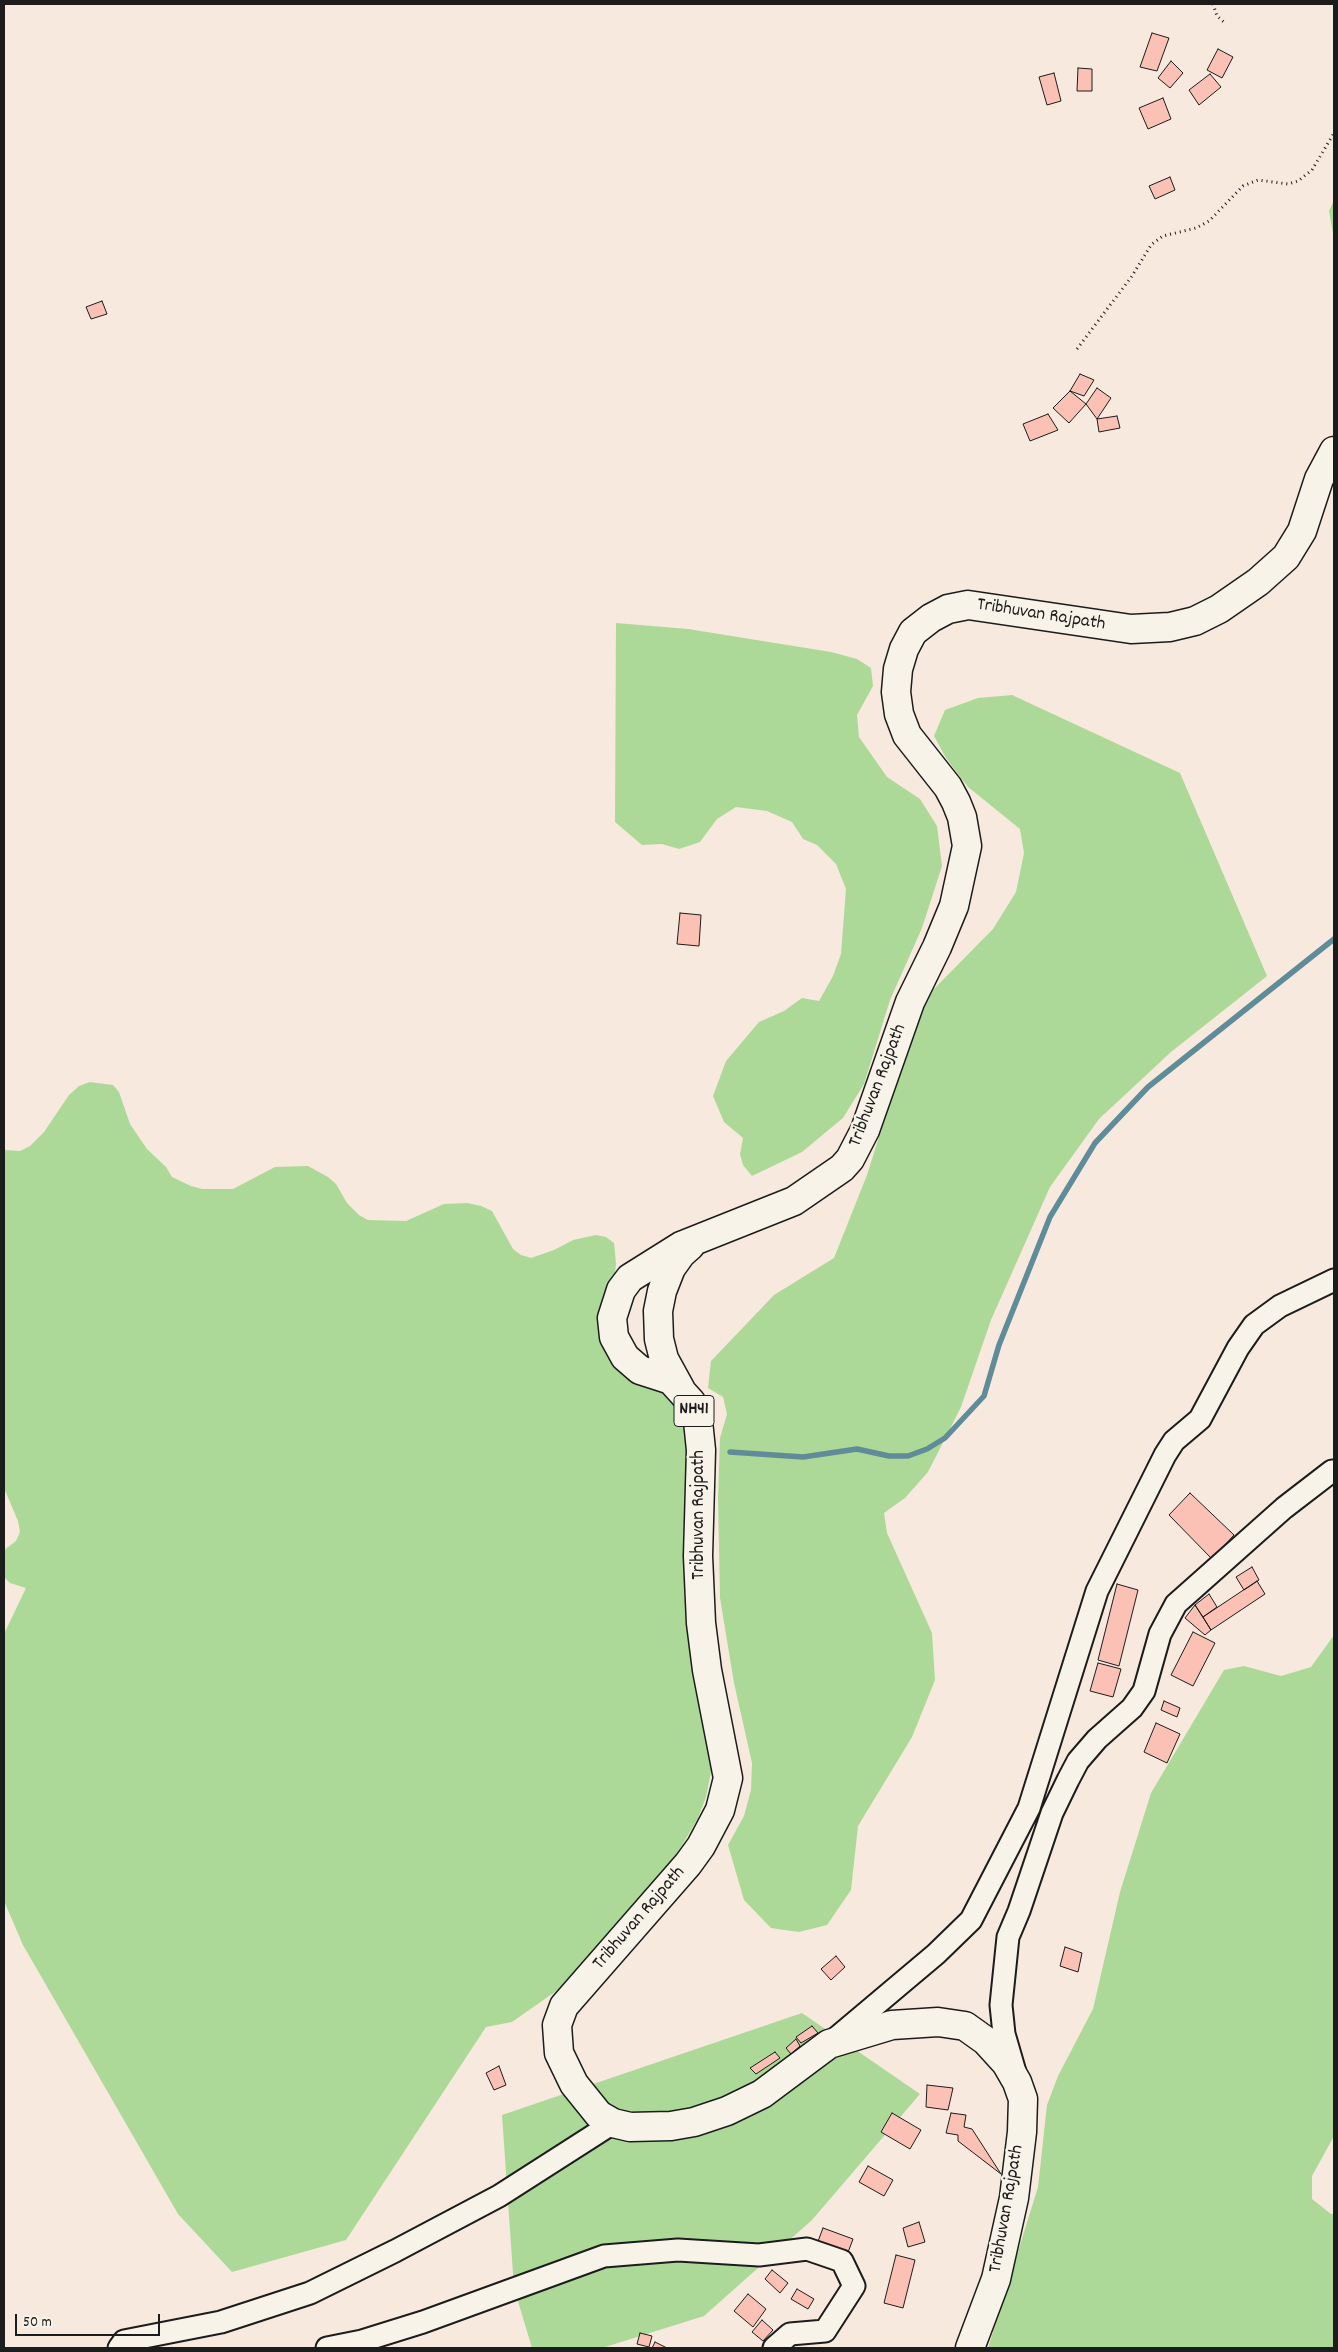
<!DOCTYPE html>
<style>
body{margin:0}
#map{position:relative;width:1338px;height:2352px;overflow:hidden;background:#f8e9de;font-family:Dekko,sans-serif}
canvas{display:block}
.frame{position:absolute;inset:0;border:5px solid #1c1c1c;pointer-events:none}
.scale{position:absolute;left:15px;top:2314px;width:145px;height:22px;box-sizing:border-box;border:2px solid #1c1c1c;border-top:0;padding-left:6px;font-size:15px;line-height:18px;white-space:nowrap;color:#1c1c1c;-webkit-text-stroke:4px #f7f3e8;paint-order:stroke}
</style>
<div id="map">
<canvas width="1338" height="2352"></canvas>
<div class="frame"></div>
<div class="scale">50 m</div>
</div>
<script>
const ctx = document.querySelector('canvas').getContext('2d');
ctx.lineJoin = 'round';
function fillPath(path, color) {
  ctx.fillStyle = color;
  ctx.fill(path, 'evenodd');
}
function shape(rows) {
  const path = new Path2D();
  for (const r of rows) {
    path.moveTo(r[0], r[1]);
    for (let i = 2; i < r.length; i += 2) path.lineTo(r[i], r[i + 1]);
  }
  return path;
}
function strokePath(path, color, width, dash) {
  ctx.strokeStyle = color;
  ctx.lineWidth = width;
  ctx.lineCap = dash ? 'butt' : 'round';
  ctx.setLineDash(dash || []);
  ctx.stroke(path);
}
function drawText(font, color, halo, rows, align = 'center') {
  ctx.font = font + ' Dekko,sans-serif';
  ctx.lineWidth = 5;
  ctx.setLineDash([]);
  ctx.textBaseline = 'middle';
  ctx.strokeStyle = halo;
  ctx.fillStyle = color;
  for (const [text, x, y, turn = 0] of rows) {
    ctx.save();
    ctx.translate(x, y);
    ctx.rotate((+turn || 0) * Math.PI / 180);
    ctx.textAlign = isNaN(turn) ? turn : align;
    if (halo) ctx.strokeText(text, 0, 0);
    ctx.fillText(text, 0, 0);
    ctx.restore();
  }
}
fillPath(shape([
 [1334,200,1334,239,1329,211],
 [616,623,688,629,831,652,857,659,871,668,873,686,857,715,859,737,887,777,920,799,937,826,942,866,922,928,890,1000,864,1084,843,1118,802,1152,752,1176,743,1165,740,1154,743,1138,724,1122,713,1096,726,1061,759,1022,784,1011,802,998,819,1001,833,976,841,954,846,889,836,864,817,845,803,839,792,822,767,811,736,807,717,819,700,842,679,849,662,844,642,845,615,822],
 [1012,695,1180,773,1267,976,1171,1052,1099,1119,1050,1187,991,1320,961,1407,928,1472,905,1498,884,1513,887,1533,932,1633,935,1680,912,1737,858,1826,851,1890,827,1925,799,1932,771,1928,744,1900,728,1845,744,1816,751,1790,752,1763,734,1683,720,1598,718,1498,720,1438,727,1414,723,1397,708,1388,711,1361,774,1295,834,1258,867,1175,913,1029,932,991,993,929,1016,892,1024,853,1020,829,968,787,946,758,934,736,945,710,978,698],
 [90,1082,113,1085,119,1092,130,1124,147,1149,166,1167,172,1177,191,1186,202,1189,233,1189,275,1167,308,1166,328,1177,336,1184,347,1203,359,1215,368,1220,406,1221,444,1204,467,1203,481,1206,492,1211,513,1249,521,1255,531,1258,554,1250,573,1240,596,1235,606,1237,614,1243,616,1264,614,1281,602,1302,598,1317,604,1349,614,1362,663,1388,673,1399,687,1431,711,1742,711,1772,706,1797,698,1818,678,1852,645,1899,587,1959,562,1987,512,2022,486,2027,346,2240,232,2272,178,2214,23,1945,4,1901,4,1634,26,1588,10,1583,4,1577,4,1550,16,1541,20,1532,18,1521,4,1488,4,1150,20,1151,30,1146,44,1132,69,1095,79,1086],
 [1334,1635,1334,2136,1312,2176,1312,2199,1331,2214,1334,2214,1334,2348,988,2348,1038,2187,1047,2105,1058,2076,1093,2009,1120,1892,1151,1793,1224,1670,1244,1666,1281,1676,1311,1667],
 [802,2013,920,2094,812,2220,704,2316,602,2348,532,2348,514,2288,502,2115]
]), '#acd998');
strokePath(shape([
 [730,1452,803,1457,857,1449,889,1456,908,1456,927,1449,945,1438,984,1396,999,1345,1050,1217,1095,1143,1148,1087,1334,939]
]), '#5f8c99', 5.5);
const building = shape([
 [1152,33,1169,38,1157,71,1140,67,1152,33],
 [1218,49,1233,57,1222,78,1207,70,1218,49],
 [1171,61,1183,73,1170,88,1158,78,1171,61],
 [1078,68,1092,69,1092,91,1077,91,1078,68],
 [1054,73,1061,101,1047,105,1039,77,1054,73],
 [1210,74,1221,87,1199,105,1189,90,1210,74],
 [1163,98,1171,119,1148,129,1139,108,1163,98],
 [1170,177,1175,190,1155,199,1149,186,1170,177],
 [102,301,107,314,91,319,86,307,102,301],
 [1080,374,1094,380,1084,396,1070,391,1080,374],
 [1097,388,1111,398,1097,419,1086,404,1097,388],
 [1070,391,1086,404,1069,423,1053,408,1070,391],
 [1048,414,1058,430,1030,441,1023,424,1048,414],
 [1117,416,1120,428,1099,432,1097,419,1117,416],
 [680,913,701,915,699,946,677,944,680,913],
 [1190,1493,1234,1535,1212,1559,1169,1515,1190,1493],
 [1252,1567,1259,1580,1244,1590,1236,1577,1252,1567],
 [1257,1581,1265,1594,1211,1630,1203,1617,1257,1581],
 [1117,1584,1138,1590,1119,1666,1098,1660,1117,1584],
 [1209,1594,1217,1607,1203,1617,1195,1605,1209,1594],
 [1195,1605,1211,1630,1205,1635,1185,1618,1195,1605],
 [1193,1632,1215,1643,1193,1686,1171,1675,1193,1632],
 [1098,1663,1121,1669,1113,1697,1090,1691,1098,1663],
 [1164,1701,1180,1708,1177,1717,1161,1710,1164,1701],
 [1156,1723,1180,1734,1167,1763,1144,1752,1156,1723],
 [1065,1947,1082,1953,1078,1972,1060,1966,1065,1947],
 [836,1956,845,1967,831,1980,821,1969,836,1956],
 [812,2026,818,2033,801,2043,796,2037,812,2026],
 [796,2039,800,2046,791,2054,786,2048,796,2039],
 [775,2052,780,2058,756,2074,750,2068,775,2052],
 [499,2066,506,2085,494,2090,486,2073,499,2066],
 [927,2085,953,2088,948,2110,926,2107,927,2085],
 [892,2113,921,2130,910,2149,881,2132,892,2113],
 [951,2113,966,2115,964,2127,972,2129,1001,2174,958,2141,958,2135,946,2133,951,2113],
 [868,2166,893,2180,884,2196,859,2182,868,2166],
 [919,2222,925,2242,908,2247,903,2228,919,2222],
 [823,2228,853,2239,847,2255,817,2244,823,2228],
 [896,2255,915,2260,903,2308,884,2303,896,2255],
 [772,2270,788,2283,780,2293,765,2279,772,2270],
 [797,2289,814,2299,808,2309,791,2299,797,2289],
 [748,2294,766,2309,753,2327,734,2311,748,2294],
 [762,2320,773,2330,763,2341,752,2332,762,2320],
 [640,2333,652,2336,649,2347,637,2344,640,2333],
 [655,2342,667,2348,652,2348,655,2342]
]);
fillPath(building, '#fbc1b4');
strokePath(building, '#1c1c1c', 1);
const street = shape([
 [835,2039,936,1954,971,1920,1029,1808,1097,1591,1165,1455,1174,1441,1200,1419,1238,1348,1254,1325,1280,1306,1334,1280],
 [1015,2072,1004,2034,1001,2005,1008,1937,1019,1911,1052,1813,1068,1780,1078,1761,1097,1739,1132,1708,1144,1691,1160,1634,1176,1604,1284,1508,1332,1471],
 [119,2348,124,2341,221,2322,310,2293,395,2251,499,2196,613,2123],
 [327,2348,362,2341,423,2322,604,2256,678,2250,759,2255,807,2249,842,2261,854,2286,825,2331,790,2334,774,2348]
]);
const highway = shape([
 [681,1390,664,1359,659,1339,658,1311,662,1291,671,1268,681,1254,690,1246],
 [970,2348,996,2279,1014,2198,1022,2132,1023,2099,1017,2082,1006,2063,986,2041,965,2026,938,2022,892,2025,829,2044,762,2094,727,2111,694,2122,671,2126,630,2127,613,2123,599,2115,574,2084,559,2053,557,2025,564,2006,688,1864,701,1846,720,1810,728,1778,707,1670,701,1623,698,1556,701,1450,698,1421,691,1402,671,1380,640,1370,625,1357,614,1337,612,1318,621,1290,630,1278,681,1246,794,1201,842,1168,850,1159,865,1130,910,1002,937,947,954,906,967,846,962,817,956,802,948,787,907,735,899,714,896,692,898,669,904,649,913,632,931,618,948,609,968,605,1131,629,1170,627,1195,621,1219,609,1258,582,1286,557,1302,531,1319,479,1334,451]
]);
strokePath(street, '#1c1c1c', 25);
strokePath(highway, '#1c1c1c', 31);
strokePath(shape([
 [1213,4,1217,16,1225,23],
 [1077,349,1132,276,1151,245,1163,236,1196,228,1209,221,1243,186,1258,180,1288,184,1298,181,1312,170,1334,133]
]), '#1c1c1c', 3, [1, 4]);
strokePath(street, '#f7f3e8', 21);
strokePath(highway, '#f7f3e8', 28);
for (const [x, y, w] of [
 [694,1411,40]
]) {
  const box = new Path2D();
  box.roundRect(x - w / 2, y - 15.5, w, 31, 4);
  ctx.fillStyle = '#f7f3e8';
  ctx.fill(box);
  strokePath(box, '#1c1c1c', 1);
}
drawText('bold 18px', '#1c1c1c', null, [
 ["NH41",694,1411]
]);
drawText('19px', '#1c1c1c', '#f7f3e8', [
 ["Tribhuvan Rajpath",1041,616,9],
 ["Tribhuvan Rajpath",879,1086,-69],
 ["Tribhuvan Rajpath",700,1515,-90],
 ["Tribhuvan Rajpath",640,1919,-49],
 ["Tribhuvan Rajpath",1008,2209,-80]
]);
</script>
